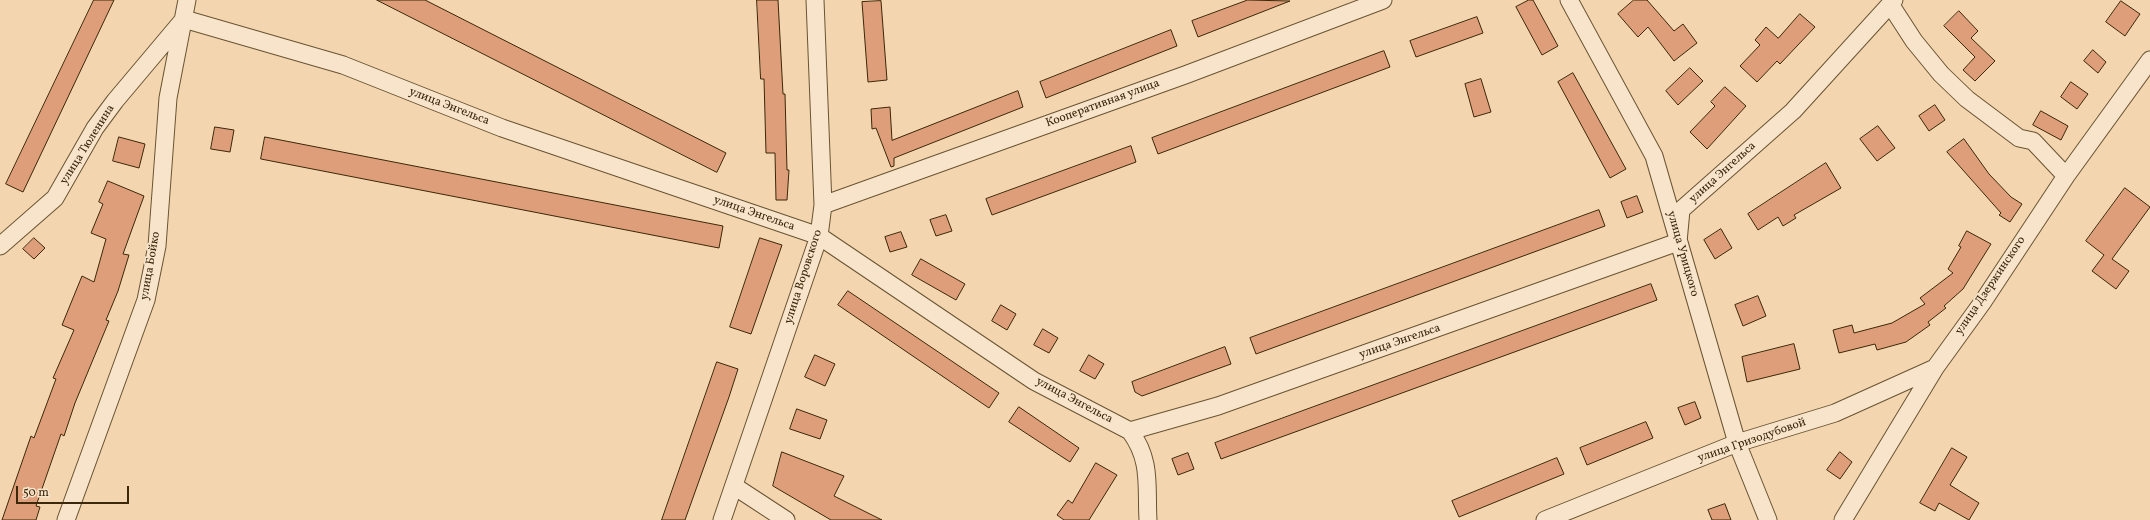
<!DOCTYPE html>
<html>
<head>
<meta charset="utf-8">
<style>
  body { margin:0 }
  #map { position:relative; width:2150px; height:520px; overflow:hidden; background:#f3d6af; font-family:Vollkorn,serif }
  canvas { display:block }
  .scale { position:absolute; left:16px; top:486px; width:113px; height:18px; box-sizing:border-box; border:2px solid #3b2709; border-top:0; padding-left:5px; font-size:12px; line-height:14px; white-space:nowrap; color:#3b2709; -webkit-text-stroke:3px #f7e4cb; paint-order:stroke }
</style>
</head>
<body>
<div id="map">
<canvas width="2150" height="520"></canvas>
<div class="scale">50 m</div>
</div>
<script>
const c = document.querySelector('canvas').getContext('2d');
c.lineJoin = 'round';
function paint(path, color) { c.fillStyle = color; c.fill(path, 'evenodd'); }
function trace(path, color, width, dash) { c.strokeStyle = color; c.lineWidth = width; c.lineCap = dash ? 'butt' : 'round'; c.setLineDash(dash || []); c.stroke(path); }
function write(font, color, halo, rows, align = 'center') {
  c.font = font + ' Vollkorn,serif'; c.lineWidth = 3.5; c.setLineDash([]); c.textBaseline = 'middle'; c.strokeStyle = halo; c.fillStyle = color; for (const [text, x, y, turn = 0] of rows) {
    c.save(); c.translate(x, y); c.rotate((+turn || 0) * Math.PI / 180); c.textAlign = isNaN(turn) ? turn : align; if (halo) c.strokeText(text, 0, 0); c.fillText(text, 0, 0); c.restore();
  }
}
const building = new Path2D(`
  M94,0H114L23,192L6,184Z
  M377,0H425L726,153L717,172Z
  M757,0H778L783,94H785L787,170H789L787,200H776L775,153H766L764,79H761Z
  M1248,0L1290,1L1198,37L1192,21Z
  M1529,0H1533L1558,46L1542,55L1516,7Z
  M1634,0H1647L1674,31L1683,24L1697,43L1674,61L1648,27L1638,37L1618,14Z
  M881,1L887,80L868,82L862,2Z
  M2121,1L2140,14L2125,36L2106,22Z
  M1959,11L1978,31L1971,38L1995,61L1975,81L1963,70L1975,57L1944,26Z
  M1800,14L1815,27L1780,64L1777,61L1757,82L1740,66L1760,45L1755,40L1766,27L1778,38Z
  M1477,17L1483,33L1416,57L1410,41Z
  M1171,30L1177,46L1046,98L1040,82Z
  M2093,50L2106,62L2098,73L2084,61Z
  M1384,51L1390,67L1158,154L1152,138Z
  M1690,68L1703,81L1678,105L1666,91Z
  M1573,73L1626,169L1610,178L1558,82Z
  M1481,79L1491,112L1474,117L1465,84Z
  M2071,82L2088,94L2077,109L2061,97Z
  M1725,87L1746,106L1707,149L1690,132L1715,106L1711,102Z
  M1018,91L1023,107L894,158V166L891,167L876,128L872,129L871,109L890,107L892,140Z
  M1935,105L1945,120L1929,131L1919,116Z
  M2041,111L2068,126L2061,140L2033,125Z
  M1878,126L1895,148L1877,161L1860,139Z
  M215,127L234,130L230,152L211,149Z
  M119,137L145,144L139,168L113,161Z
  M265,137L723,226L719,248L261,159Z
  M1964,139L1989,174L2011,197L2022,204L2010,222L1999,215L2001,213L1947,152Z
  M1131,146L1136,162L992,215L986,199Z
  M1826,163L1841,188L1794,215L1796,218L1783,226L1778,217L1758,230L1748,214Z
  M108,181L144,196L123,254L129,255L118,291L106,320L109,321L75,403L64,436L61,434L36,506L40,507L36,520H2L31,436L34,438L56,379L53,378L74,330L62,325L82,276L94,282L106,239L91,233L103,204L99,202Z
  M2125,188L2150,207L2112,259L2129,271L2116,289L2092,271L2104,255L2086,241Z
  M1637,196L1643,212L1627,218L1621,202Z
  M1599,210L1605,226L1256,354L1250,338Z
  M946,215L952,231L936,236L930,220Z
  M1721,229L1732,248L1715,259L1704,240Z
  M1967,231L1991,244L1963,289L1944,306L1946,308L1928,322L1930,325L1906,342L1877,350L1875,344L1839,353L1833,330L1852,325L1854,333L1892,323L1925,304L1920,298L1953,273L1948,269L1961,247L1959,246Z
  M901,232L907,247L890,252L885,237Z
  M34,238L45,248L34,259L23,249Z
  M760,238L782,245L751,334L730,327Z
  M921,259L965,284L956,300L912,275Z
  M1651,284L1657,300L1221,459L1215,443Z
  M848,291L999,393L989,408L838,305Z
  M1758,296L1766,316L1743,326L1735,305Z
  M1001,305L1016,314L1007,330L992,321Z
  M1043,329L1058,338L1049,353L1034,345Z
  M1794,344L1800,369L1747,382L1742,357Z
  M1225,347L1231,364L1142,396L1135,392L1132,382Z
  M815,355L835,364L825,386L805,377Z
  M1089,355L1104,364L1095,379L1080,371Z
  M717,362L738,369L729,397L685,520H662Z
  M1695,402L1701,418L1685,425L1678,408Z
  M1019,407L1079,448L1070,462L1009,422Z
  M797,409L827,420L820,439L790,429Z
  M1646,422L1653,438L1587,465L1580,448Z
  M1952,448L1967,457L1950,485L1979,503L1969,520L1939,503L1935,511L1920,503Z
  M782,452L844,476L834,496L882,520H831L773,486Z
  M1840,452L1852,462L1840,479L1827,470Z
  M1188,453L1194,469L1178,475L1172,459Z
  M1557,458L1564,474L1459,517L1452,501Z
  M1096,463L1117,475L1089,520H1064L1057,515L1068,500L1072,503Z
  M1725,504L1731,520H1712L1708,510Z`);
paint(building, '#de9e7a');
trace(building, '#3b2709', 1);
const minor = new Path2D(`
  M1569,0L1654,156L1737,443L1768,520
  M1890,4L1914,41L1941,74L1967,99L2019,138L2033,141L2066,176
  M823,205L1185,75L1383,0
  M0,246L55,198L95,128L115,101L184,19L343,65L502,128L819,236L1034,381L1130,431L1218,406L1678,242L1681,210L1793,111L1894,0
  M1130,431C1152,461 1146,486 1148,520
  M734,486L786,520
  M66,520L146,300L157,246L168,98L187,0
  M722,520L819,236L823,205L815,0
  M1545,520L1737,443L1835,413L1935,368
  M1843,520L1935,368L1982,303L2066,176L2150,60`);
trace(minor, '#695332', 19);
trace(minor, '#f7e4cb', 17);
write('12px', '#3b2709', '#f7e4cb', [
  ["Кооперативная улица",1103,104,-20],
  ["улица Энгельса",449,107,21],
  ["улица Тюленина",88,145,-58],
  ["улица Энгельса",1723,173,-42],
  ["улица Энгельса",754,214,19],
  ["улица Урицкого",1682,254,74],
  ["улица Бойко",151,266,-80],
  ["улица Воровского",804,277,-72],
  ["улица Дзержинского",1991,286,-56],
  ["улица Энгельса",1400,342,-19],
  ["улица Энгельса",1074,401,28],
  ["улица Гризодубовой",1752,441,-19]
]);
</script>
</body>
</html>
